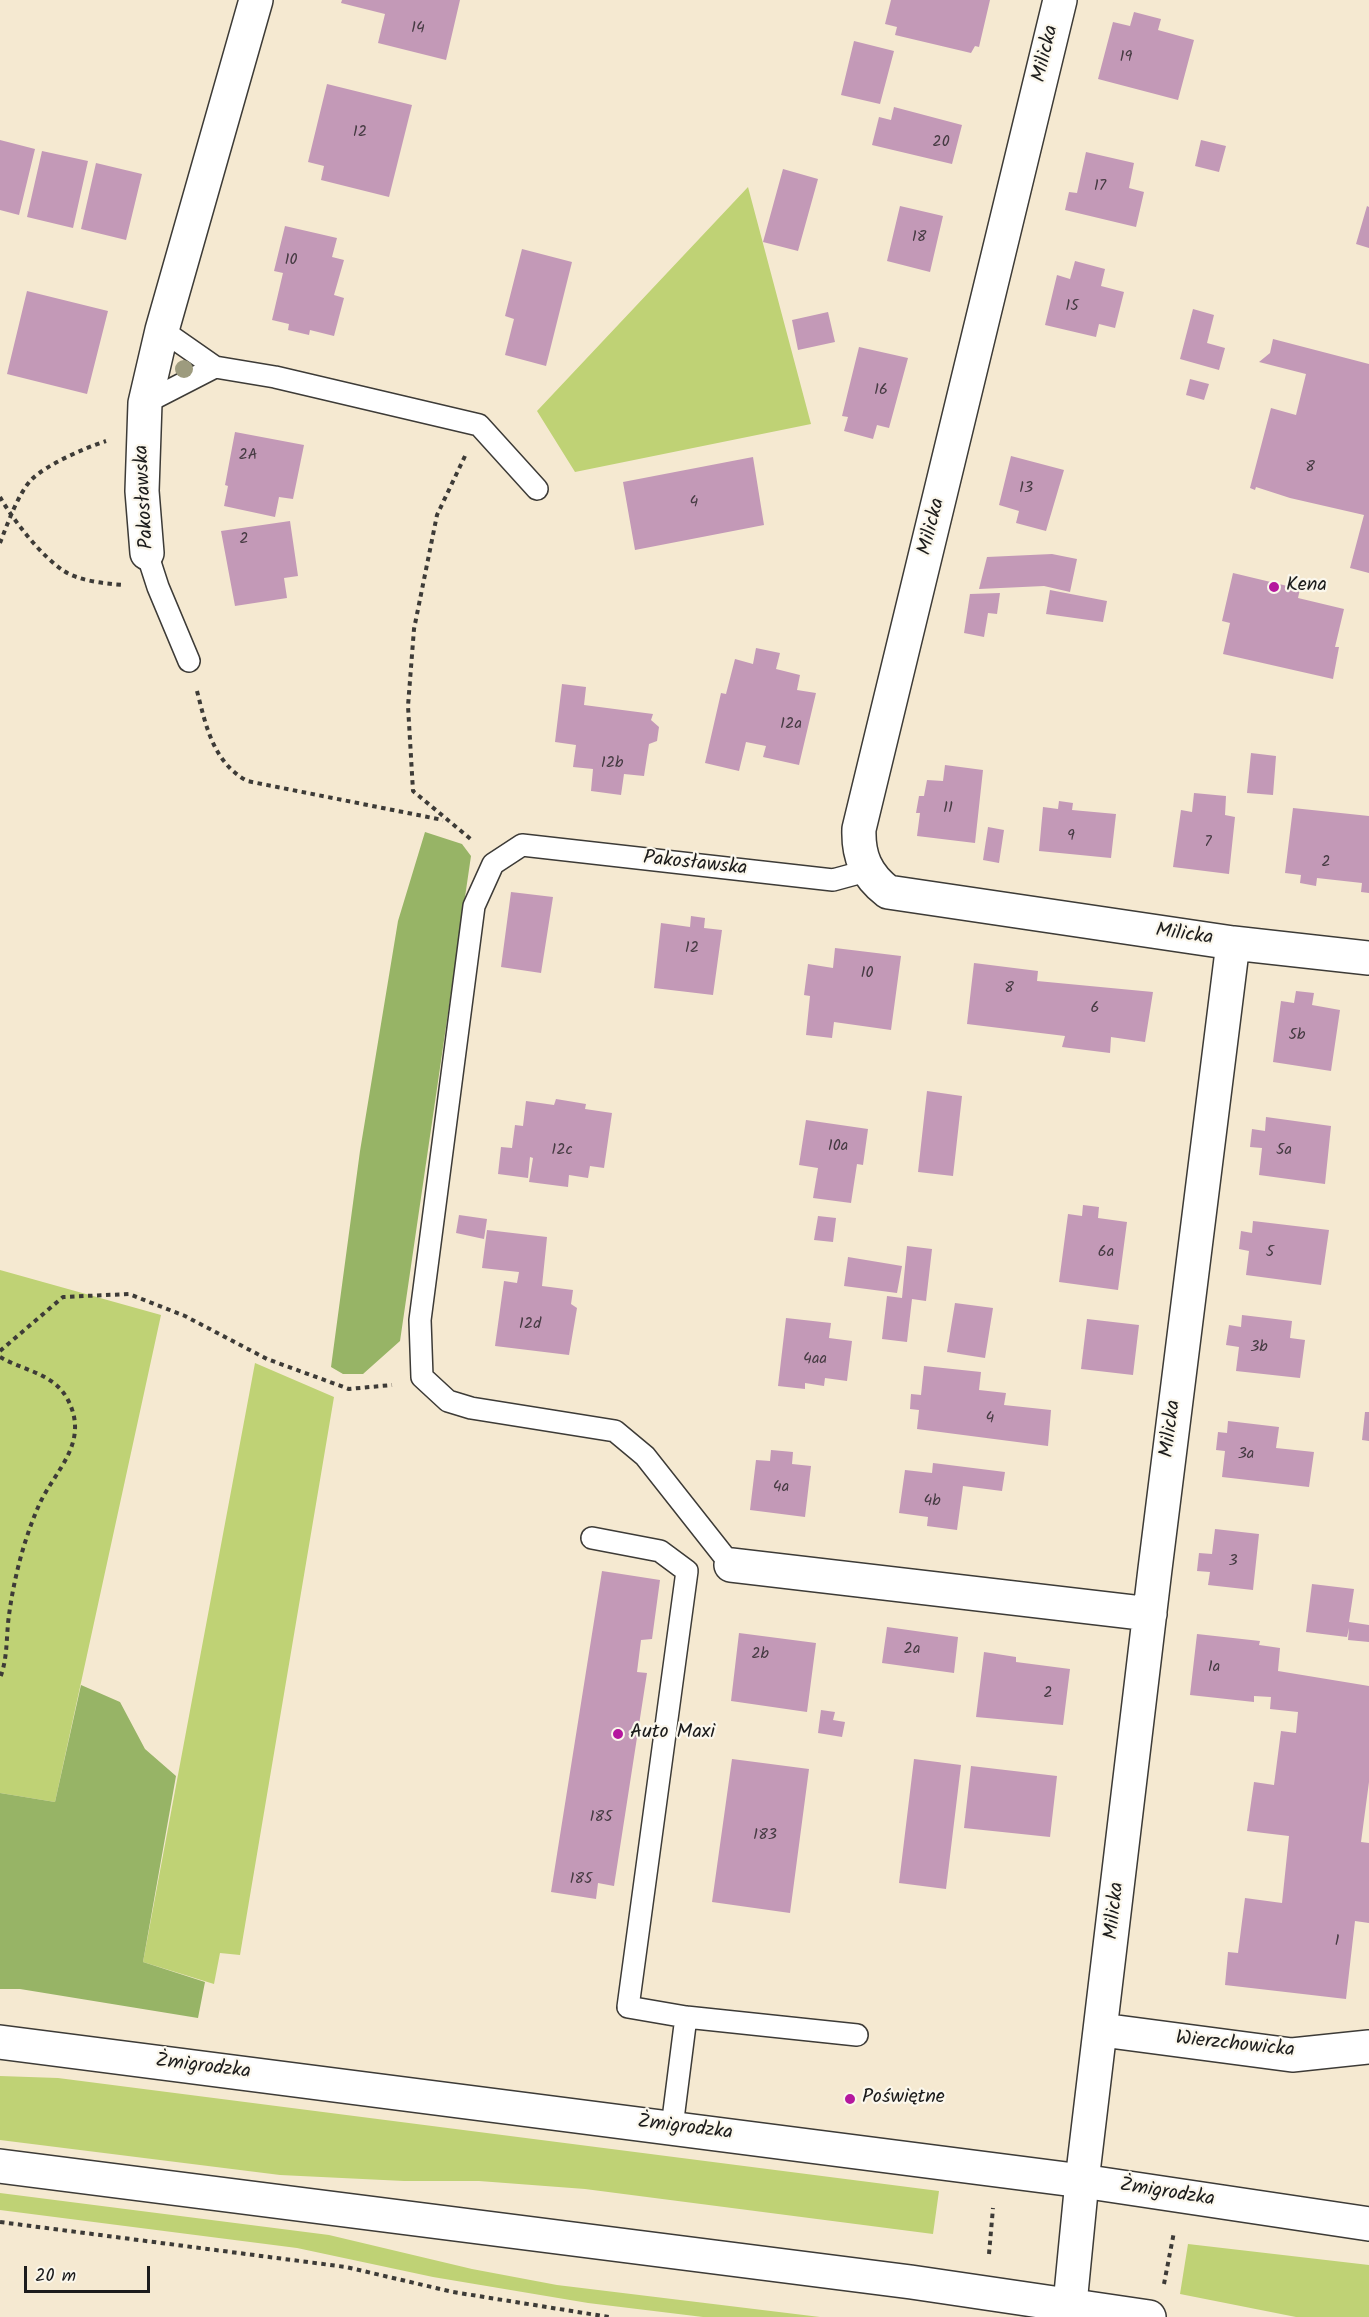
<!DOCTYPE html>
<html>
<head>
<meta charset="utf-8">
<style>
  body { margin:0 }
  #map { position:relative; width:1369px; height:2317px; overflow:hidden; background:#f5e9d1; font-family:Kalam,sans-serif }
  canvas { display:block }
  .scale { position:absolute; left:24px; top:2266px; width:126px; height:27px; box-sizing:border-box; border:3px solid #1c1c1c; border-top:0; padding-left:8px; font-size:18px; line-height:21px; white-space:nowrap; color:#1c1c1c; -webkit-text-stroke:4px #fbf7ec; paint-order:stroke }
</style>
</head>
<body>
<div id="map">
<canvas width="1369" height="2317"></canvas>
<div class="scale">20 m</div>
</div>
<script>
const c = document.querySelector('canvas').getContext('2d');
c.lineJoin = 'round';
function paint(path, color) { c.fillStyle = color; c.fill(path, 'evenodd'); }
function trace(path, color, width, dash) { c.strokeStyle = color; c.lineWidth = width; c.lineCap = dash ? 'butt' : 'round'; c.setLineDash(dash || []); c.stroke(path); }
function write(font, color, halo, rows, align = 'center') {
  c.font = font + ' Kalam,sans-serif'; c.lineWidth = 4.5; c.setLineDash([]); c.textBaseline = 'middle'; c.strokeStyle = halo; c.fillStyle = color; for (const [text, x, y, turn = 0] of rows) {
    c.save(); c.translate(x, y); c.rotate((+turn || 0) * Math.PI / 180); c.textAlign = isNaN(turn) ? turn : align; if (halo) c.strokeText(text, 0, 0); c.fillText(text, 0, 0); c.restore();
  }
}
paint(new Path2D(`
  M748,187L811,424L575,472L537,411Z
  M0,1270L161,1315L55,1802L0,1793Z
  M255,1363L334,1397L240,1955L220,1953L214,1984L143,1962Z
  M0,2076L58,2078L128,2087L939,2191L933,2234L585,2189L479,2181H404L280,2175L0,2140Z
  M0,2193L329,2235L472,2269L557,2285L820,2317H703L588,2303L433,2277L297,2248L0,2210Z
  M1188,2244L1369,2265V2317H1296L1180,2294Z`), '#bfd275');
paint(new Path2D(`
  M425,832L462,844L471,856L400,1341L363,1374H343L331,1367L360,1151L398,921Z
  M81,1685L120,1702L145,1749L176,1776L143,1962L205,1982L198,2018L20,1989H0V1793L55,1802Z`), '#97b466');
paint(new Path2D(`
  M342,0H460L446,60L378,43L385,14L341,3Z
  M891,0H990L979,47L975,46L971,53L895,35L897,27L885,24Z
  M1134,12L1161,19L1158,30L1194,40L1178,100L1098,79L1113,22L1130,26Z
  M854,41L894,51L880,104L841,95Z
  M327,84L412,105L389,197L321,180L324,166L308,162Z
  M894,107L962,125L952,164L872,145L879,117L891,120Z
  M0,140L35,149L19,215L0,210Z
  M1201,140L1226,146L1219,172L1195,166Z
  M42,151L88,161L73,228L27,217Z
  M1086,152L1134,163L1129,188L1144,192L1136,227L1065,210L1069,192L1077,193Z
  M96,163L142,174L126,240L81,229Z
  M783,169L818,179L798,251L763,242Z
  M900,206L943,216L930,272L887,261Z
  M1367,206L1369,207V248L1356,244Z
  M285,226L337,238L332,257L344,260L334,295L344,298L334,336L310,330L309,335L288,330L289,324L272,320L283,273L274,271Z
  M522,249L572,262L546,366L505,355L514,319L505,316Z
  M1075,261L1105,269L1101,286L1124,292L1115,328L1099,324L1096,337L1045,325L1057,275L1070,279Z
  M27,291L108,311L87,394L7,374Z
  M1193,309L1214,315L1207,343L1225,348L1219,370L1180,359Z
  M828,312L835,342L798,350L792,320Z
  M1273,339L1369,364V573L1350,568L1364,515L1290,498L1256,487L1255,490L1250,488L1271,408L1296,415L1306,374L1259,362L1270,353Z
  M859,347L908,358L889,428L877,425L873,439L844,431L848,417L842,416Z
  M1190,379L1209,384L1204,400L1186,395Z
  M235,432L304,445L293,499L279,497L275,517L224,506L228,486L225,485Z
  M1011,456L1064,470L1046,531L1016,523L1019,511L999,505Z
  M753,457L764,525L635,550L623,482Z
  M290,521L298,576L284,578L287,598L235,606L221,531Z
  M1052,554L1077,559L1070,592L1044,586L979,589L987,557Z
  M1233,573L1300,589L1298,598L1344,609L1335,647H1339L1333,679L1223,654L1230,623L1222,621Z
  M1050,590L1107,601L1103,622L1046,614Z
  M1000,593L997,614L988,613L984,637L964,633L970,594Z
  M756,648L780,653L776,669L800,675L797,690L816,693L799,765L763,757L766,746L746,742L739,771L705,763L721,693L726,694L735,659L753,664Z
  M562,684L586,687L584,705L653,714L651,720L659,727L657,741L649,744L644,776L624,774L621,795L591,791L593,769L573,767L576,745L555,742Z
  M1251,753L1276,756L1273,795L1247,793Z
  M945,765L983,770L975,843L917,836L920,813H916L919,796H924L927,780L943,781Z
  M1194,793L1226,796L1225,815L1235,817L1229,874L1173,867L1181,810L1192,812Z
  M1059,801L1073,803L1072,810L1116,814L1111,858L1039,851L1043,807L1058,809Z
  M1293,808L1369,816V893L1361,892L1362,883L1317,878L1316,886L1300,883L1301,875L1285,873Z
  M988,827L1004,830L999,863L983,860Z
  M511,892L553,897L541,973L501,967Z
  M691,916L705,918L704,928L722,930L713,995L654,988L661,923L690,927Z
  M835,948L901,956L891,1030L834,1022L832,1038L806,1035L810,996L804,995L808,964L833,968Z
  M974,963L1038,971L1037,981L1153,992L1145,1042L1111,1037L1110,1053L1062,1047L1065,1036L967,1024Z
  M1296,991L1314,993L1312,1005L1340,1010L1331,1071L1273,1062L1281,1001L1294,1003Z
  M927,1091L962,1096L953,1176L918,1172Z
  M556,1099L586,1104L585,1109L612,1113L604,1168L590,1166L588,1178L569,1175L568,1187L529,1182L533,1158L530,1157L528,1178L498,1174L501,1147L512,1148L515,1125L523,1126L526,1101L554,1105Z
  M1266,1117L1331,1126L1325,1184L1259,1175L1262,1148L1250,1147L1252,1129L1265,1131Z
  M806,1120L868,1129L863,1165L857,1164L851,1203L813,1198L818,1168L799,1165Z
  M1083,1205L1099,1207L1098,1218L1127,1222L1118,1290L1059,1282L1068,1214L1082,1216Z
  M459,1215L487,1219L484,1239L456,1233Z
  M818,1216L836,1218L833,1242L814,1240Z
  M1253,1221L1329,1230L1321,1285L1246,1275L1249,1251L1239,1249L1241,1231L1252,1233Z
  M487,1230L547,1237L542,1286L573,1290L571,1304L577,1308L569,1355L495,1346L504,1281L517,1283L519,1272L482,1268Z
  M907,1246L932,1249L926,1301L912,1299L907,1342L882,1339L887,1296L902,1298Z
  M848,1257L902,1266L897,1293L844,1286Z
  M955,1303L993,1308L985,1358L947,1352Z
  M1242,1315L1292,1321L1290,1338L1305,1340L1300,1378L1236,1371L1239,1347L1226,1345L1229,1325L1241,1327Z
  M786,1318L831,1323L829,1338L852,1341L847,1381L825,1378L824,1386L805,1383V1389L778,1386Z
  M1087,1319L1139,1325L1133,1375L1081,1369Z
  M924,1366L981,1372L979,1390L1006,1393L1004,1405L1051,1410L1048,1446L917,1429L919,1410L910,1409L911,1394L921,1395Z
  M1365,1412H1369V1441L1362,1440Z
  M1228,1421L1279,1427L1276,1448L1314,1452L1309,1487L1222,1477L1225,1451L1216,1450L1218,1432L1227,1433Z
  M771,1450L793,1452L792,1464L811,1466L805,1517L750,1510L756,1460L770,1461Z
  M933,1463L1005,1472L1002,1491L963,1486L957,1530L927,1526L928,1517L899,1513L905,1470L932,1473Z
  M1215,1529L1259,1534L1253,1590L1208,1585L1210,1572L1197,1571L1199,1553L1212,1554Z
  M602,1571L660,1580L652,1639L641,1640L637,1672L647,1673L614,1886L598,1883L596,1899L551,1892Z
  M1312,1584L1354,1589L1349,1622L1369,1625V1642L1348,1640L1349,1628L1347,1637L1306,1632Z
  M887,1627L958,1637L954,1673L882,1663Z
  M739,1633L816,1643L807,1712L731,1701Z
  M1197,1634L1260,1641L1259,1645L1280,1648L1278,1671L1369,1686V1782L1361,1842L1369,1843V1923L1355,1921L1346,1999L1225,1985L1228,1952L1238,1953L1245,1898L1282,1903L1289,1836L1247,1831L1254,1782L1274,1785L1281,1731L1296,1733L1298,1712L1270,1709L1271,1697L1254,1696V1702L1190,1695Z
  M984,1652L1016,1657V1662L1070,1669L1063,1725L976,1717Z
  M821,1710L835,1712L833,1720L845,1722L842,1737L818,1733Z
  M732,1759L809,1769L790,1913L712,1902Z
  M914,1759L961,1765L946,1889L899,1883Z
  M971,1766L1057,1776L1050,1837L964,1828Z`), '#c399b7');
const lane = new Path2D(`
  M162,330L215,367L275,377L479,425L537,489
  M145,403L215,367
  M147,553L158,587L189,661
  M592,1538L660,1551L687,1571L628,2007L686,2017L857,2035
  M731,1565L645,1456L615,1431L471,1408L448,1401L422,1377L420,1320L474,906L493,864L522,845L833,880L866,871
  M672,2127L686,2017`);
const street = new Path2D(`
  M1060,0L859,829C858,856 866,875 888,892L1233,943L1155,1569L1082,2181L1070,2304
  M147,553L142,491L145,403L162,330L256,0
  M1233,943L1369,958
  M731,1565L1150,1614
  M1102,2030L1292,2055L1369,2047`);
const secondary = new Path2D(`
  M0,2042L1082,2181L1369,2224
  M0,2166L911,2282L1149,2317`);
trace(lane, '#3d3b37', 24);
trace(street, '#3d3b37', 36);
trace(secondary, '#3d3b37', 36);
trace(new Path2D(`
  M465,456L437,515L414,629L408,706L413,791L473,841
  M0,497C13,520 42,557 64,571C79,581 107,584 124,585
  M0,543C7,525 18,494 31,480C47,464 85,448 106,441
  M197,691C206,726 213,762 247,781L443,820
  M0,1351L63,1297L129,1294L185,1316L267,1359L349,1389L392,1385
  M0,1357C24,1371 54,1373 68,1400C90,1443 55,1470 39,1505C24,1539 14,1578 9,1615C6,1636 8,1658 0,1678
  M0,2222L346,2267L453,2292L609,2317
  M989,2254L993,2208
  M1164,2284L1174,2232`), '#3d3b37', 4, [4.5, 4.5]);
trace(lane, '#fff', 21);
trace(street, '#fff', 33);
trace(secondary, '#fff', 33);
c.fillStyle = '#9d9b7e';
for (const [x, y] of [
  [184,369]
]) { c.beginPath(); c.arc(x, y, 9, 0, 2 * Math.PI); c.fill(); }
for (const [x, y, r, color] of [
  [1274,587,6,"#b5179e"],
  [618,1734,6,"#b5179e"],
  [850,2099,6,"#b5179e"]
]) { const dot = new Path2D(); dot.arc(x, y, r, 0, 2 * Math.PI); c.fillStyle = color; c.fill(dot); trace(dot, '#fbf7ec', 2); }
write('16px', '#463b43', null, [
  ["14",418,29],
  ["19",1126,58],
  ["12",360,133],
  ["20",941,143],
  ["17",1100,187],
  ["18",919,238],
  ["10",291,261],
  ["15",1072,307],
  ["16",881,391],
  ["2A",248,456],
  ["8",1310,468],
  ["13",1026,489],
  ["4",694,503],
  ["2",244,540],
  ["12a",791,725],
  ["12b",612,764],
  ["11",948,809],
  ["9",1071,837],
  ["7",1208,843],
  ["2",1326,863],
  ["12",692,949],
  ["10",867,974],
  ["8",1009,989],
  ["6",1095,1009],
  ["5b",1297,1036],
  ["10a",838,1147],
  ["12c",562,1151],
  ["5a",1284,1151],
  ["6a",1106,1253],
  ["5",1270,1253],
  ["12d",530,1325],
  ["3b",1259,1348],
  ["4aa",815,1360],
  ["4",990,1419],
  ["3a",1246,1455],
  ["4a",781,1488],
  ["4b",932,1502],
  ["3",1233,1562],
  ["2a",912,1650],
  ["2b",760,1655],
  ["1a",1214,1668],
  ["2",1048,1694],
  ["185",601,1818],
  ["183",765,1836],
  ["185",581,1880],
  ["1",1337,1942]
]);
write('20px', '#1c1c1c', '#fbf7ec', [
  ["Milicka",1047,54,-77],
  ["Pakosławska",146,497,-93],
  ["Milicka",933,527,-76],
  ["Pakosławska",695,865,6],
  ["Milicka",1184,936,8],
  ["Milicka",1172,1429,-83],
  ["Milicka",1116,1911,-84],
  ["Wierzchowicka",1235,2046,6],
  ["Żmigrodzka",203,2068,7],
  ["Żmigrodzka",685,2129,7],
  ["Żmigrodzka",1167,2194,9]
]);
write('20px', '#1c1c1c', '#fbf7ec', [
  ["Kena",1286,587],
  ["Auto Maxi",630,1734],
  ["Poświętne",862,2099]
], 'left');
</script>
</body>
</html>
